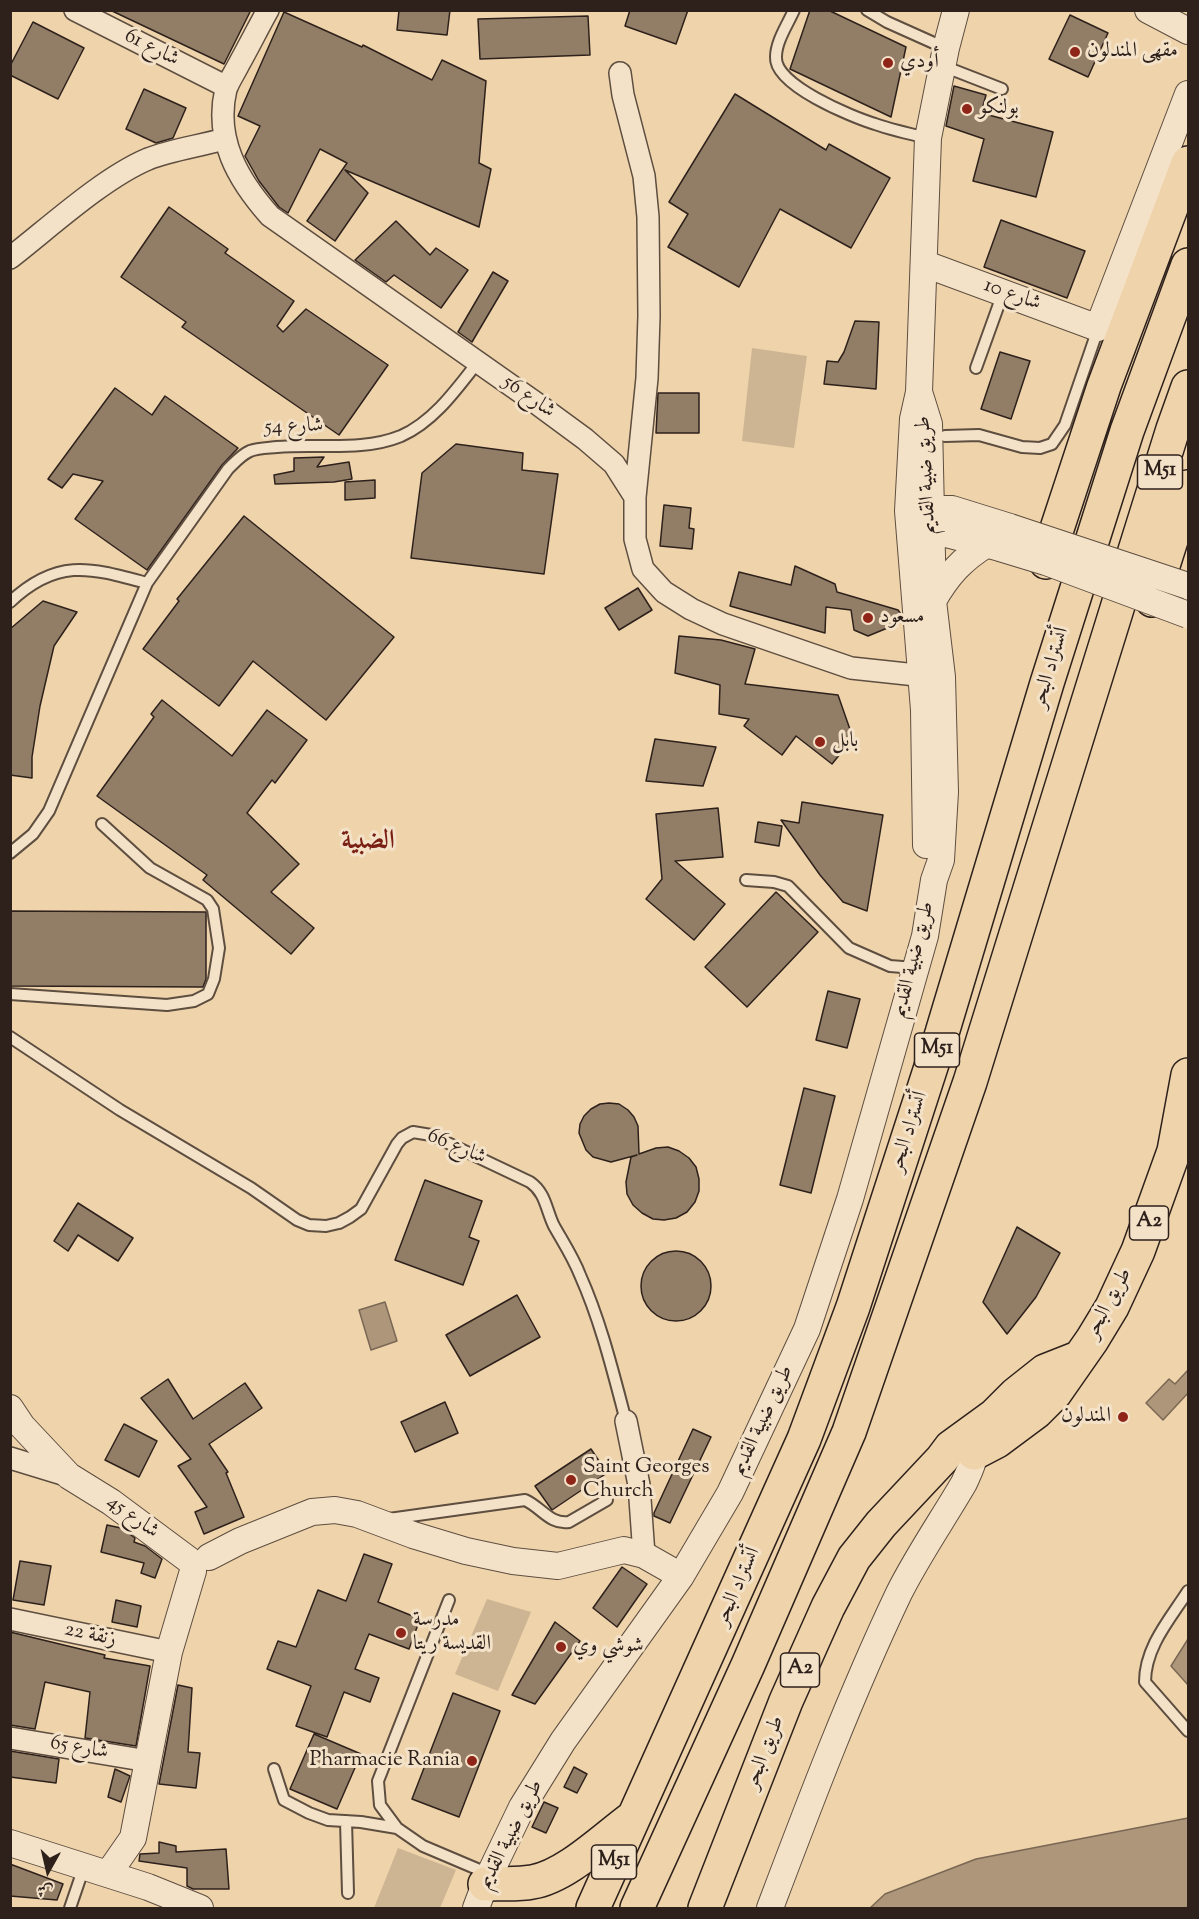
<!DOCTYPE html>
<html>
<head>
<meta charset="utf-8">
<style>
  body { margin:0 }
  #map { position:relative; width:1199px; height:1919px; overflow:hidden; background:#eed3ab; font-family:"Sorts Mill Goudy",Amiri,serif }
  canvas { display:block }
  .frame { position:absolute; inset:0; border:12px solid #2e211c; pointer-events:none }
  .north { position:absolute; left:18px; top:1841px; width:60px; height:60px; -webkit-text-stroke:4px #f4e2c8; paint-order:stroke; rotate:188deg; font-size:16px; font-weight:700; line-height:24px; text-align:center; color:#2e211c }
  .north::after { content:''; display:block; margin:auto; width:21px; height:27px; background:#2e211c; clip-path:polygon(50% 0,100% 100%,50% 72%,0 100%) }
</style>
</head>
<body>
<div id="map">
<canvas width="1199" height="1919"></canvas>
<div class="frame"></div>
<div class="north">ش</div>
</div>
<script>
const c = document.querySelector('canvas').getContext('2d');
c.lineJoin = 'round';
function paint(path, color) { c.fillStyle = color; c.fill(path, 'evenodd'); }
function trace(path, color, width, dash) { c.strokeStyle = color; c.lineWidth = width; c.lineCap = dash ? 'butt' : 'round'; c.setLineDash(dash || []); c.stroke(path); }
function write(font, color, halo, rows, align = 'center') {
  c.font = font + ' "Sorts Mill Goudy",Amiri,serif'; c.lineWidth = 6; c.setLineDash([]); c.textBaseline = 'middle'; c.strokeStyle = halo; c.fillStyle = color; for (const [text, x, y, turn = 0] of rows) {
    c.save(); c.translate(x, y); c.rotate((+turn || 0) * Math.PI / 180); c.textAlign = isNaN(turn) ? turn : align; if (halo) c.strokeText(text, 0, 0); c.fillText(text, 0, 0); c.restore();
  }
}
paint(new Path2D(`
  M752,348L807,356L794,448L742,441Z
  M487,1599L531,1612L498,1691L455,1674Z
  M398,1848L456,1870L440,1908H374Z`), '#cdb593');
const water = new Path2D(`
  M385,1302L397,1341L371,1350L359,1310Z
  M1188,1370V1393L1163,1420L1146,1403L1169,1379L1175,1384Z
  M1188,1639V1685L1171,1666Z
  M1188,1818V1908H870L885,1894L976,1859Z`);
paint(water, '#ad967a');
trace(water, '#7a6754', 1.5);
const building = new Path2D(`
  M110,10H251L224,64Z
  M399,10H450L447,35L397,30Z
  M630,10H688L676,44L625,26Z
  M810,10H828L906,47L891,117L790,69Z
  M284,12L362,47L363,45L432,80L442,60L486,81L479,163L491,169L479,227L345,170L368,193L335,241L307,221L347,163L320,149L288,213L279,207L259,181L245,156L260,126L238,116Z
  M1070,15L1108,33L1088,77L1049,59Z
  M588,16L590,55L480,59L478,19Z
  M33,22L84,48L58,99L10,75V66Z
  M954,86L986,95L981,113L1053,132L1036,197L973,181L984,139L946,126Z
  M144,89L186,108L173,138L156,143L126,129Z
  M735,94L826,150L829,144L890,178L851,248L780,209L739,287L668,247L688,214L669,202Z
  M169,207L228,249L225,253L294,301L277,326L283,332L306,309L388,365L339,435L182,327L186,322L121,277Z
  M1001,220L1085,251L1067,298L984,267Z
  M396,221L430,255L436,248L468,270L441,308L394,275L386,282L355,260Z
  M493,272L508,281L472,342L458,332Z
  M855,321L879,322L876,389L824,384L827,361L838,362L844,352Z
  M1000,352L1030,361L1011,419L981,409Z
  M115,388L152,415L165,396L238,448L222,465L147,570L75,519L103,481L73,474L62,488L48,479Z
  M658,393H699V433H656Z
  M456,444L523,453L522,470L558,474L544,574L411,558L422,473Z
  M324,457L317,467L349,462L352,479L334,482L275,484L274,475L294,471V458Z
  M375,480V498L345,500V482Z
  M664,505L691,508L689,528L694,529L692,549L660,546Z
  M244,516L394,637L326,720L253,661L219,706L143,649L179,601L177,599Z
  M795,566L835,584L837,592L898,610L901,614L902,622L868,636L854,630L851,610L826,607L825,633L730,606L739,572L791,585Z
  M638,588L652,610L619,630L605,608Z
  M43,601L77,612L54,646L40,706L32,757V778L10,775V629Z
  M679,636L721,640L755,649L745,684L838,695L853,738L832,764L796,736L782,755L744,726L749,719L719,714L720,685L675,673Z
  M162,700L232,756L267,710L307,740L275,783L272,780L247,813L299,864L271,892L314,928L291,954L203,880L207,875L97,796L154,717L151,714Z
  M655,739L716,747L703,786L646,781Z
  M802,802L883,815L867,911L843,902L820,875L781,820L799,823Z
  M718,808L723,857L675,861L725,904L694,940L646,899L662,879L656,814Z
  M758,822L782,826L779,846L755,842Z
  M776,892L818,932L747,1007L705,967Z
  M10,911L206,912V979L203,987L10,986Z
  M828,991L860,999L847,1048L816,1040Z
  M804,1088L835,1096L811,1193L780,1185Z
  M609,1103L619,1104L628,1110L634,1117L638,1126L639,1154L656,1148L668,1147L679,1151L689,1158L696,1167L699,1179V1191L695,1202L687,1212L676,1218L664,1220L653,1219L642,1213L633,1205L627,1194L626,1182L631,1157L637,1155L611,1162L593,1157L586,1150L579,1133L580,1124L584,1116L591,1109L600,1104Z
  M425,1180L482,1201L469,1237L479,1241L463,1285L395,1260Z
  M78,1203L133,1238L118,1261L78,1235L68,1251L54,1241Z
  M1017,1227L1060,1253L1036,1297L1007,1334L983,1302Z
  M641 1286a35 35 0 1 1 70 0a35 35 0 1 1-70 0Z
  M517,1295L540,1337L470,1376L446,1335Z
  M168,1379L193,1419L245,1383L262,1408L209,1444L228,1472L226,1473L244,1517L204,1534L195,1512L207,1507L178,1466L191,1459L141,1398Z
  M445,1402L458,1433L415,1452L401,1422Z
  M124,1424L157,1441L139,1477L105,1460Z
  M693,1429L711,1437L670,1523L654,1516V1513Z
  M591,1449L607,1473L552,1510L535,1486Z
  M107,1525L121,1528L135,1538L134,1542L145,1546L162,1559L155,1578L141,1573L144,1563L101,1552Z
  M364,1554L392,1564L378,1602L420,1619L409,1649L369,1634L355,1669L379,1678L370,1702L344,1692L327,1737L296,1726L311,1686L267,1669L278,1641L296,1647L318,1590L346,1601Z
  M20,1561L51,1566L44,1605L13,1600Z
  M622,1567L647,1584L617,1627L593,1608Z
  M116,1600L141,1606L137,1627L112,1622Z
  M555,1622L580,1641L535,1704L512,1695Z
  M10,1632L105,1655L104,1658L150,1666L136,1746L85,1738L90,1692L45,1682L35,1729L10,1725Z
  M178,1685L192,1688L188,1752L200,1753L196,1788L159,1784Z
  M453,1693L500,1711L459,1817L412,1799Z
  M314,1734L361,1754L337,1809L290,1789Z
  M10,1751L59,1759L56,1783L10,1777Z
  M574,1767L587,1774L577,1793L564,1787Z
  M115,1769L130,1776L121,1802L108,1797Z
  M544,1802L558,1808L546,1833L532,1827Z
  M159,1842L176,1846V1852L226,1849L229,1889H193L187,1886V1868L139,1861L140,1854L159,1853Z
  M10,1864L63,1884L57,1900L10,1896Z`);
paint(building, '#927e66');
trace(building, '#2e211c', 1.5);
const service = new Path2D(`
  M794,10C788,24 776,41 776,57C774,85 852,117 875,124C892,130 910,134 928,138
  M867,10L887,22L945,48
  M943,66L1002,89
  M976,368L1003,293
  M945,436L979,435L1022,447L1040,448L1052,444L1065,425L1098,329
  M10,602C58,557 91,568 147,583
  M10,853L33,834L49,811L147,583L228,469C235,462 241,455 250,451C258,448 268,448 277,447C317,443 362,452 401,436C433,422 456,390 477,363
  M746,880L774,882L788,886L849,948L890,966L915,968
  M10,994L167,1005L194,1001L208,994L214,979L219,948L213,909L207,900L150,868L102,824
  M10,1037L120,1110L251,1188L297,1220L309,1225L326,1226L339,1223L350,1217L361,1209L397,1144L402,1138L413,1132L431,1135L530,1182C546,1193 546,1210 554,1226C563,1242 573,1257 580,1275C601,1322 613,1372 626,1421
  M389,1519L525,1500C541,1507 550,1525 569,1522L607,1500
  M1188,1591C1170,1619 1145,1647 1145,1682L1188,1731
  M449,1600L378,1781L380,1805L397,1828L423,1846L489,1874
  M274,1769L284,1800L309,1813L328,1820L361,1822L397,1828
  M346,1821L348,1893
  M70,1908L84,1867`);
const minor = new Path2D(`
  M75,10L227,87
  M268,10C258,28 249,46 239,64C235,72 229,81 226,89C214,139 238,180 270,216L536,403L585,439L614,464L635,497
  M620,73L623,95L644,176L648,217L649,316L647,378L635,497V539L643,569L664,592L691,609L723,624L851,668L935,677
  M10,258C50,227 103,178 148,159C171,150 200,146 224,139
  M626,1421L639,1485L644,1555
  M10,1458L69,1476
  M10,1619L169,1652
  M10,1738L148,1761`);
const tertiary = new Path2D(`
  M1148,10L1188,31
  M925,264L1098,328L1188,94
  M914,508L952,509L1010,527
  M915,532L946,534L1000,548
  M933,601C947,576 962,559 987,544
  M926,845L924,710L908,511L913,419L919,392L928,138L946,48L956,10
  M10,1408L22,1426L69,1476L111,1502L193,1563
  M209,1557L240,1541L312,1512L335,1510L357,1514L413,1535L466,1551L513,1561L558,1566L624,1550L644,1555L681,1576
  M10,1843L148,1887L200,1908
  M108,1874L133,1838L169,1652L193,1571
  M476,1908L485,1884L522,1807L563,1741L681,1576L730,1493L807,1329L850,1199L925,936L934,880L941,860L945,792L942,677L933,601L929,424L919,392
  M770,1908C810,1802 850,1696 899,1593C918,1555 943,1519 964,1483C973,1463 977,1458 971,1436`);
const trunk = new Path2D(`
  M974,1453L997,1441L1036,1412L1055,1393L1092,1340L1112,1307L1138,1251L1174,1151L1188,1075
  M705,1908L786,1701L828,1607L854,1558L881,1524L942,1459L951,1447L995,1415L1016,1394L1045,1371L1078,1358`);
const motorway = new Path2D(`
  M1046,562L1104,386L1188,163
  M1152,600L1188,487
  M485,1884C500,1883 517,1885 532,1882C565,1877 604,1839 631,1819
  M593,1908L804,1439L853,1307L942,1033L1047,683L1127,431L1188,265
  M637,1908L748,1665L849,1432L970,1082L1133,557L1173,429L1188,387`);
trace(service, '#5e4e40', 14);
trace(minor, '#5e4e40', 24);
trace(tertiary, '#5e4e40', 28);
trace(trunk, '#2e211c', 36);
trace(motorway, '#2e211c', 36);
trace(service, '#f4e2c8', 10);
trace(minor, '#f4e2c8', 21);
trace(tertiary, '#f4e2c8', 26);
trace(trunk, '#eed3ab', 33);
trace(motorway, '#eed3ab', 33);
const tertiaryBridge = new Path2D(`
  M1010,527L1188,586
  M1000,548L1046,562L1188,615`);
trace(tertiaryBridge, '#5e4e40', 28, []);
trace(tertiaryBridge, '#f4e2c8', 26);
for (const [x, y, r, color] of [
  [1075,52,6,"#8f2418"],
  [888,63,6,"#8f2418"],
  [967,109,6,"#8f2418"],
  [868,618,6,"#8f2418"],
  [820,742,6,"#8f2418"],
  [1123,1417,6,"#8f2418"],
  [571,1480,6,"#8f2418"],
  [401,1633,6,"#8f2418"],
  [561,1647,6,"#8f2418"],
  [472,1761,6,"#8f2418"]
]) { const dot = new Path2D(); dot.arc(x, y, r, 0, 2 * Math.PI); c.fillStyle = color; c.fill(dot); trace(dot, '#f4e2c8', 2); }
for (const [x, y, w] of [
  [1160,472,45],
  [937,1050,45],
  [1149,1223,39],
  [800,1670,39],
  [614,1862,45]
]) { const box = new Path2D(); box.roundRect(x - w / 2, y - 17, w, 34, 4.5); c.fillStyle = '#f4e2c8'; c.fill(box); trace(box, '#2e211c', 1.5); }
write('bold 20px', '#2e211c', null, [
  ["M51",1160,472],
  ["M51",937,1050],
  ["A2",1149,1223],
  ["A2",800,1670],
  ["M51",614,1862]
]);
write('21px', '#2e211c', '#f4e2c8', [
  ["شارع 61",151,49,27],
  ["شارع 10",1012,296,20],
  ["شارع 56",528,398,35],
  ["شارع 54",294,428,-2],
  ["طريق ضبية القديم",928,475,-93],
  ["أتستراد البحر",1052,668,-73],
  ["طريق ضبية القديم",915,960,-76],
  ["أتستراد البحر",910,1132,-72],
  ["شارع 66",456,1148,23],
  ["طريق البحر",1110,1304,-62],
  ["طريق ضبية القديم",764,1421,-65],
  ["شارع 45",132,1518,36],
  ["أتستراد البحر",739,1587,-66],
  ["زنقة 22",90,1636,12],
  ["شارع 65",79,1749,10],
  ["طريق البحر",766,1753,-69],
  ["طريق ضبية القديم",512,1835,-63]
]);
write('21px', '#2e211c', '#f4e2c8', [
  ["مقهى المندلون",1087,52],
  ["أودي",900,63],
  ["بولنكو",979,109],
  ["مسعود",880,618],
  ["بابل",832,742],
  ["المندلون",1111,1417,"right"],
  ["Saint Georges",583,1468],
  ["Church",583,1492],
  ["مدرسة",413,1621],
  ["القديسة ريتا",413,1645],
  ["شوشي وي",573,1647],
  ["Pharmacie Rania",460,1761,"right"]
], 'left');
write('bold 27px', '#7a1f14', '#f4e2c8', [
  ["الضبية",368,843]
]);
</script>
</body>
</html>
